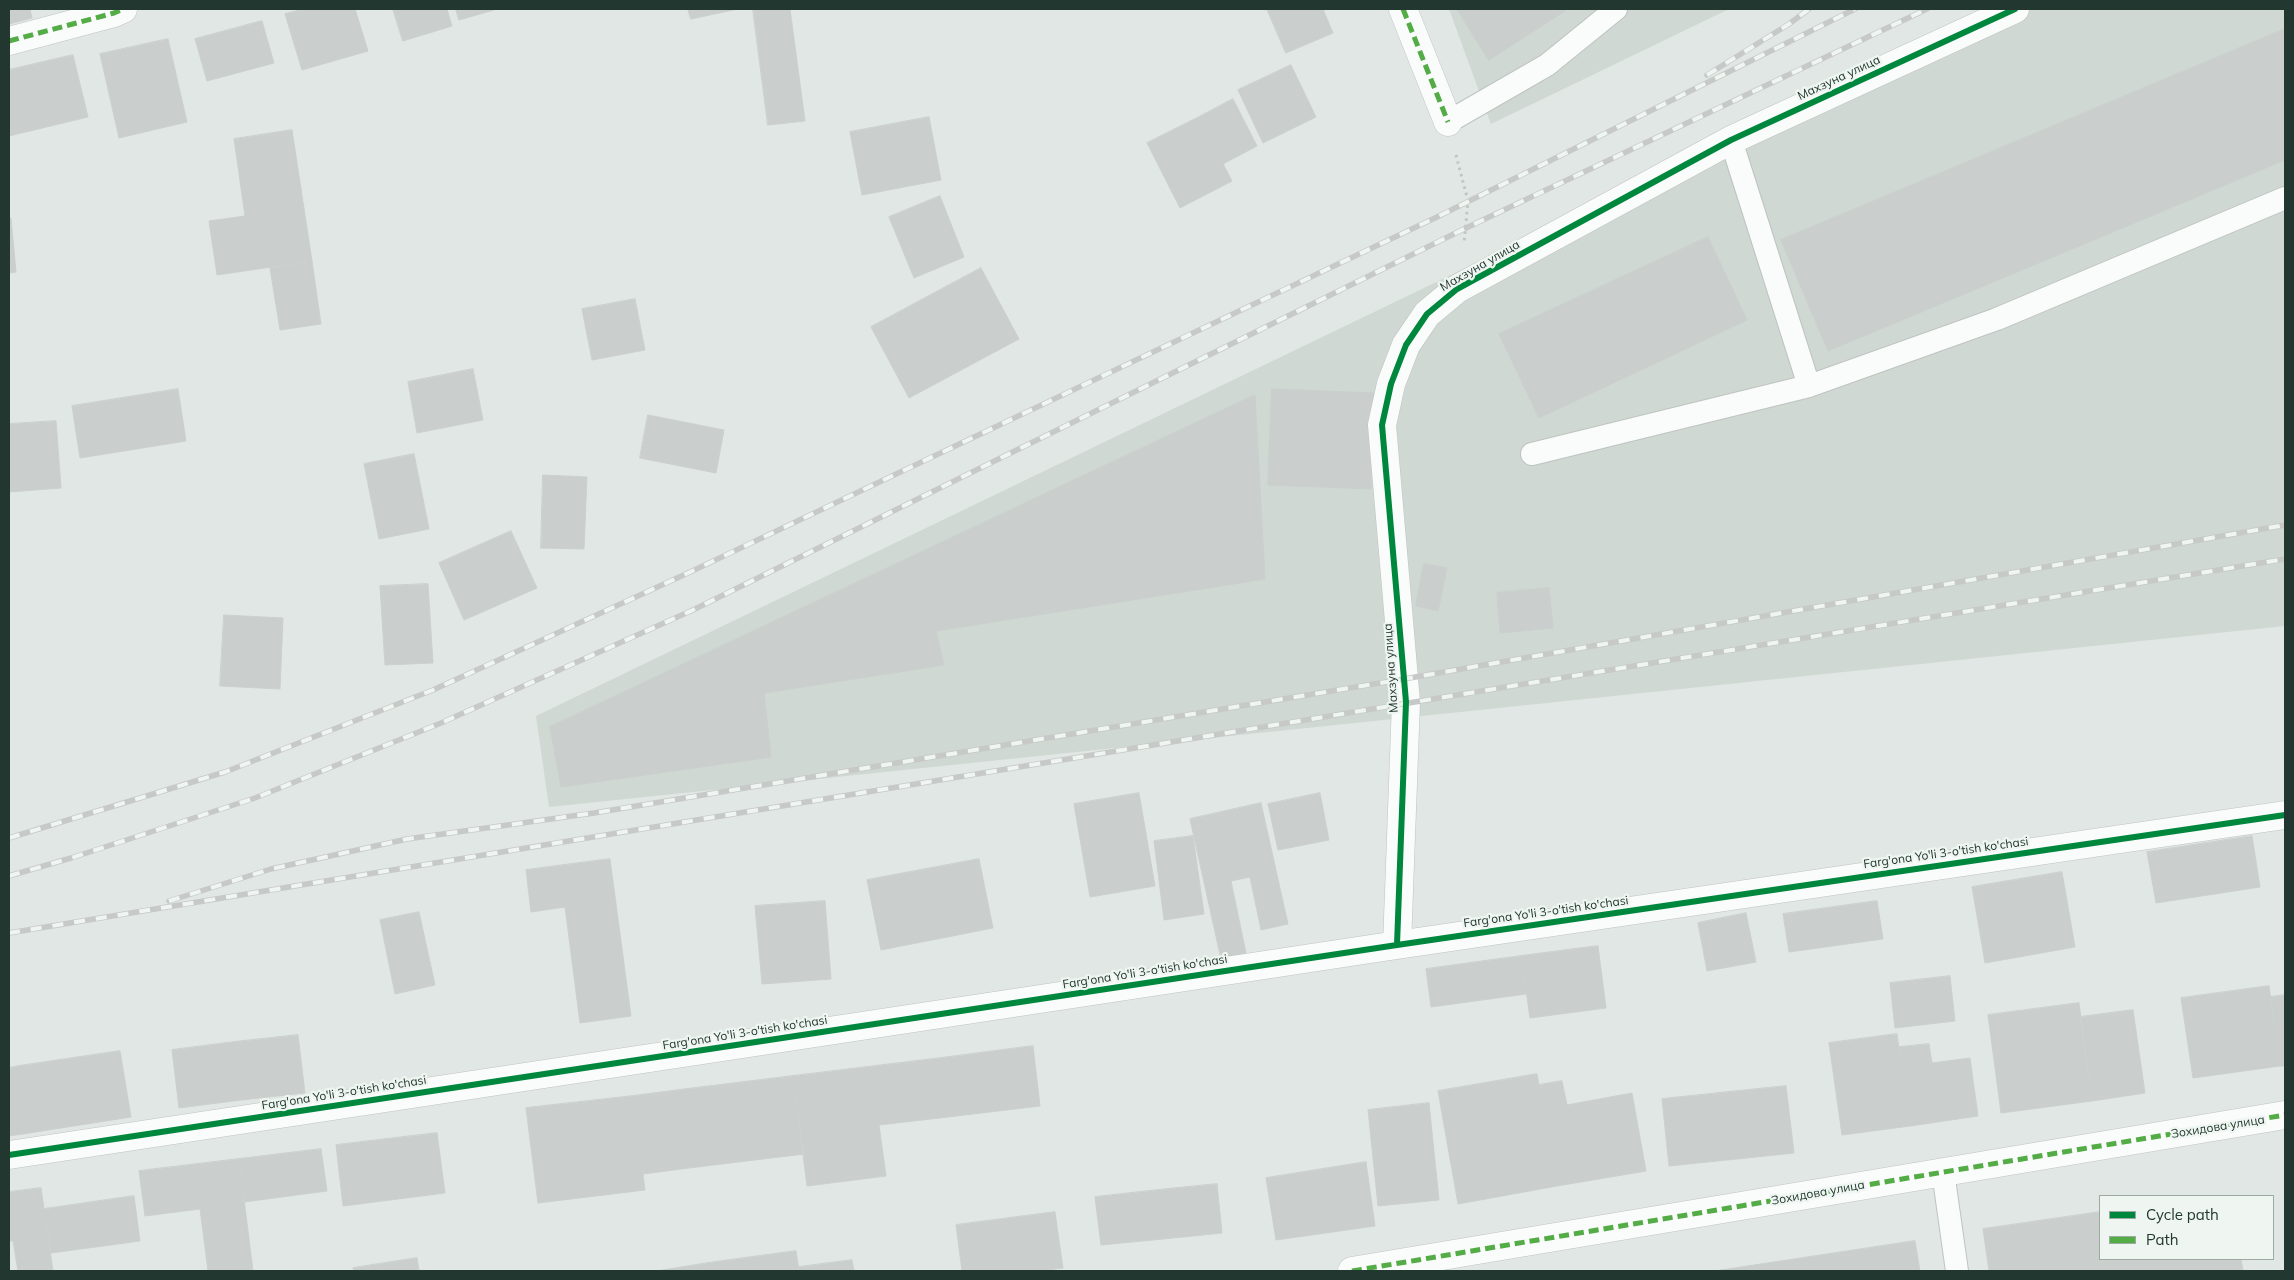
<!DOCTYPE html>
<html>
<head>
<meta charset="utf-8">
<style>
  body { margin:0 }
  #map { position:relative; width:2294px; height:1280px; overflow:hidden; background:#e1e7e4; font-family:Mulish,sans-serif }
  canvas { display:block }
  .frame { position:absolute; inset:0; border:10px solid #22372f; pointer-events:none }
  .legend { position:absolute; left:2099px; top:1195px; width:175px; height:65px; box-sizing:border-box; background:#eff6f2; border:1px solid #9daaa4; margin:0; padding:6px 9px; list-style:none; font-size:15px; color:#22372f }
  .legend li { display:flex; align-items:center; gap:10px; height:25px }
  .legend b { width:25px; border:1px solid #9daaa4 }
</style>
</head>
<body>
<div id="map">
<canvas width="2294" height="1280"></canvas>
<div class="frame"></div>
<ul class="legend">
<li><b style="height:6px;background:#00873e"></b>Cycle path</li>
<li><b style="height:6px;background:#53ac45"></b>Path</li>
</ul>
</div>
<script>
const c = document.querySelector('canvas').getContext('2d');
c.lineJoin = 'round';
function paint(path, color) { c.fillStyle = color; c.fill(path, 'evenodd'); }
function trace(path, color, width, dash) { c.strokeStyle = color; c.lineWidth = width; c.lineCap = dash ? 'butt' : 'round'; c.setLineDash(dash || []); c.stroke(path); }
function write(font, color, halo, rows, align = 'center') {
  c.font = font + ' Mulish,sans-serif'; c.lineWidth = 4.5; c.setLineDash([]); c.textBaseline = 'middle'; c.strokeStyle = halo; c.fillStyle = color; for (const [text, x, y, turn = 0] of rows) {
    c.save(); c.translate(x, y); c.rotate((+turn || 0) * Math.PI / 180); c.textAlign = isNaN(turn) ? turn : align; if (halo) c.strokeText(text, 0, 0); c.fillText(text, 0, 0); c.restore();
  }
}
paint(new Path2D(`
  M1449,9H1729L1491,124Z
  M1995,9H2285V626L549,807L536,716L1731,140Z`), '#d0d8d3');
const building = new Path2D(`
  M9,9H30L32,18L9,24Z
  M304,9H355L368,51L302,70L285,14Z
  M393,9H447L452,26L403,41Z
  M456,9H493L494,10L459,20Z
  M688,9H738L691,19Z
  M753,9H790L805,121L768,125Z
  M1267,9H1323L1333,33L1286,53Z
  M1457,9H1563L1565,11L1489,60Z
  M262,21L274,63L207,81L195,39Z
  M2285,29V160L1828,351L1781,240Z
  M168,39L187,122L119,138L100,54Z
  M73,55L88,117L9,136V70Z
  M1291,65L1316,117L1263,143L1238,90Z
  M1233,99L1257,146L1223,164L1199,117Z
  M929,117L941,180L862,195L850,132Z
  M1199,117L1232,181L1180,208L1147,143Z
  M292,130L312,261L217,275L209,221L245,216L234,139Z
  M940,196L964,257L914,278L889,217Z
  M9,218H11L16,272L9,273Z
  M1708,237L1747,320L1539,418L1499,334Z
  M312,261L321,324L280,330L270,268Z
  M981,268L1019,339L909,398L871,327Z
  M635,299L645,350L592,360L582,309Z
  M473,369L483,420L417,433L408,382Z
  M178,389L186,441L80,458L72,406Z
  M1272,389L1374,393L1371,489L1268,485Z
  M1255,395L1265,579L936,631L944,665L764,693L771,757L561,787L550,727Z
  M648,415L724,430L716,473L640,458Z
  M56,421L61,488L9,492V424Z
  M414,454L429,529L379,539L364,464Z
  M543,475L587,477L584,549L541,548Z
  M511,531L537,588L464,620L439,563Z
  M1424,564L1447,568L1438,611L1416,606Z
  M428,584L433,663L385,665L380,586Z
  M1549,588L1553,628L1500,633L1497,593Z
  M224,615L283,618L280,689L220,686Z
  M1139,793L1155,886L1090,897L1074,804Z
  M1320,793L1329,840L1278,850L1268,804Z
  M1261,803L1288,924L1261,930L1250,877L1231,881L1246,953L1221,959L1190,819Z
  M1193,836L1204,914L1164,920L1154,841Z
  M2252,836L2260,887L2156,903L2147,852Z
  M610,859L631,1016L580,1023L565,907L531,912L526,870Z
  M979,859L993,928L881,950L867,880Z
  M2062,872L2075,947L1985,963L1972,887Z
  M825,901L831,979L762,984L755,906Z
  M1877,901L1883,939L1789,952L1783,914Z
  M419,912L435,985L395,994L380,920Z
  M1746,913L1756,962L1707,971L1698,923Z
  M1598,946L1606,1008L1530,1018L1521,956Z
  M1521,956L1526,994L1431,1007L1426,969Z
  M1950,976L1955,1021L1895,1028L1890,983Z
  M2269,986L2280,1066L2193,1078L2181,998Z
  M2285,995V1066H2280L2270,997Z
  M2079,1003L2092,1101L2001,1113L1988,1015Z
  M2133,1010L2145,1093L2092,1101L2080,1017Z
  M1897,1034L1910,1126L1842,1135L1829,1043Z
  M298,1035L305,1093L241,1100L234,1042Z
  M234,1042L241,1100L179,1108L172,1050Z
  M1929,1044L1932,1063L1970,1058L1978,1116L1910,1126L1899,1047Z
  M1033,1046L1040,1106L948,1117L941,1058Z
  M120,1051L131,1117L29,1133L19,1066Z
  M941,1058L948,1117L879,1125L886,1176L807,1186L793,1076Z
  M19,1066L29,1133L9,1136V1068Z
  M1537,1074L1557,1186L1458,1204L1438,1091Z
  M793,1076L804,1154L697,1167L687,1089Z
  M1562,1081L1567,1105L1632,1093L1646,1171L1557,1186L1539,1085Z
  M1786,1086L1794,1153L1727,1160L1719,1093Z
  M687,1089L697,1167L643,1174L633,1096Z
  M1719,1093L1727,1160L1669,1166L1662,1099Z
  M633,1096L645,1190L538,1203L526,1108Z
  M1429,1103L1439,1200L1378,1206L1368,1110Z
  M437,1133L445,1193L343,1206L336,1145Z
  M321,1149L327,1191L244,1202L239,1159Z
  M239,1159L253,1271H208L200,1209L145,1216L139,1171Z
  M1366,1162L1375,1226L1276,1240L1266,1178Z
  M1217,1184L1222,1233L1163,1239L1158,1190Z
  M41,1188L53,1271H18L13,1241H9V1192Z
  M1158,1190L1163,1239L1101,1245L1095,1197Z
  M134,1196L140,1241L51,1253L44,1209Z
  M1055,1212L1063,1268L1039,1271H962L956,1225Z
  M2100,1212V1259H2241L2243,1271H1989L1983,1229Z
  M1915,1241L1920,1271H1715Z
  M796,1251L799,1271H709L708,1263Z
  M417,1258L419,1271H354L353,1268Z
  M852,1260L854,1271H799V1267Z
  M708,1263L709,1271H657Z`);
paint(building, '#cacfcd');
trace(building, '#cad0cd', 1);
const service = new Path2D(`
  M1448,122L1547,65L1616,9
  M1731,140L1809,386
  M1532,454L1809,386L1997,319L2285,198
  M1943,1172L1957,1271`);
const minor = new Path2D(`
  M1403,9L1448,122
  M9,41L114,13L123,9
  M1397,945L1406,702L1382,425L1391,384L1406,345L1427,314L1457,289L1731,140L2015,9
  M9,1155L1397,945L2285,815
  M1352,1271L2285,1115`);
trace(service, '#bec4c1', 24);
trace(minor, '#bec4c1', 29);
trace(new Path2D(`
  M1456,155L1468,201L1464,244`), '#bfc7c3', 3, [2.5, 4]);
trace(service, '#fafbfb', 22);
trace(minor, '#fafbfb', 28);
const rail = new Path2D(`
  M1707,75L1789,24L1809,9
  M9,838L225,772L433,690L688,573L1437,217L1855,9
  M9,876L71,858L255,798L441,723L693,610L1466,228L1927,9
  M169,901L271,869L407,839L594,813L1404,679L2285,525
  M9,933L2285,559`);
trace(rail, '#c6c9c8', 5.5);
trace(rail, '#eff6f2', 4, [11]);
trace(new Path2D(`
  M1403,9L1448,122
  M9,41L114,13L123,9
  M1352,1271L2285,1115`), '#53ac45', 5, [10, 5]);
trace(new Path2D(`
  M1397,945L1406,702L1382,425L1391,384L1406,345L1427,314L1457,289L1731,140L2015,9
  M9,1155L1397,945L2285,815`), '#00873e', 6);
write('12px', '#22372f', '#eff6f2', [
  ["Махзуна улица",1839,78,-25],
  ["Махзуна улица",1480,266,-30],
  ["Махзуна улица",1391,668,-94],
  ["Farg'ona Yo'li 3-o'tish ko'chasi",1946,853,-8],
  ["Farg'ona Yo'li 3-o'tish ko'chasi",1546,912,-8],
  ["Farg'ona Yo'li 3-o'tish ko'chasi",1145,972,-9],
  ["Farg'ona Yo'li 3-o'tish ko'chasi",745,1033,-9],
  ["Farg'ona Yo'li 3-o'tish ko'chasi",344,1093,-9],
  ["Зохидова улица",2218,1127,-9],
  ["Зохидова улица",1818,1193,-10]
]);
</script>
</body>
</html>
